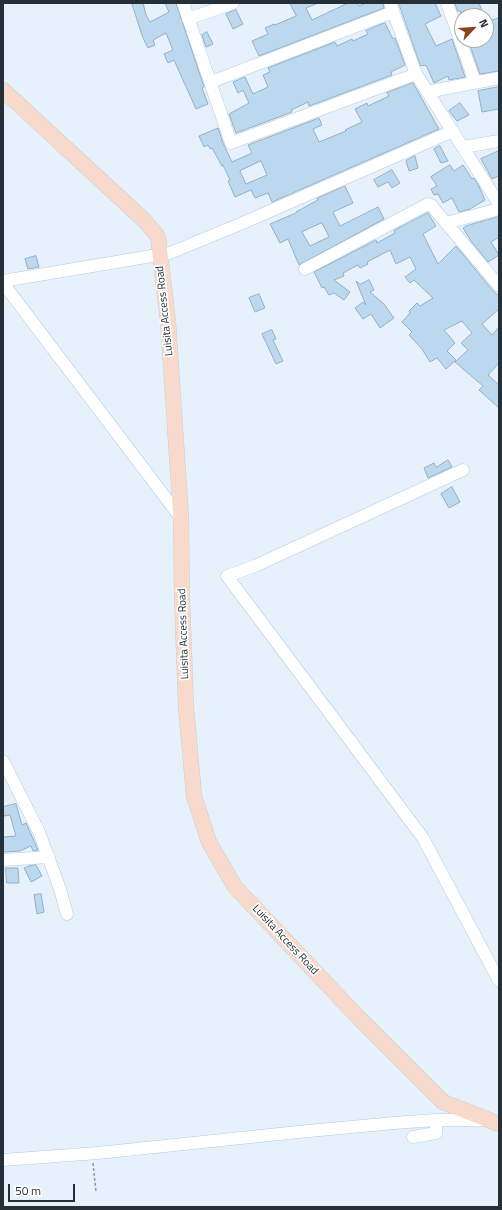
<!DOCTYPE html>
<html>
<head>
<meta charset="utf-8">
<style>
  body { margin:0 }
  #map { position:relative; width:502px; height:1210px; overflow:hidden; background:#e6f1fb; font-family:"Titillium Web",sans-serif }
  canvas { display:block }
  .frame { position:absolute; inset:0; border:4px solid #242f37; pointer-events:none }
  .north { position:absolute; left:454px; top:8px; width:40px; height:40px; box-sizing:border-box; background:#fff; border:1px solid #a7acaf; border-radius:50%; rotate:65deg; font-size:11px; font-weight:700; line-height:16px; text-align:center; color:#242f37 }
  .north::after { content:''; display:block; margin:auto; width:14px; height:18px; background:#8a441e; clip-path:polygon(50% 0,100% 100%,50% 72%,0 100%) }
  .scale { position:absolute; left:8px; top:1184px; width:67px; height:18px; box-sizing:border-box; border:2px solid #242f37; border-top:0; padding-left:5px; font-size:12px; line-height:14px; white-space:nowrap; color:#242f37; -webkit-text-stroke:3px #fff; paint-order:stroke }
</style>
</head>
<body>
<div id="map">
<canvas width="502" height="1210"></canvas>
<div class="frame"></div>
<div class="north">N</div>
<div class="scale">50 m</div>
</div>
<script>
const c = document.querySelector('canvas').getContext('2d');
c.lineJoin = 'round';
function paint(path, color) { c.fillStyle = color; c.fill(path, 'evenodd'); }
function trace(path, color, width, dash) { c.strokeStyle = color; c.lineWidth = width; c.lineCap = dash ? 'butt' : 'round'; c.setLineDash(dash || []); c.stroke(path); }
function write(font, color, halo, rows, align = 'center') {
  c.font = font + ' "Titillium Web",sans-serif'; c.lineWidth = 3.5; c.setLineDash([]); c.textBaseline = 'middle'; c.strokeStyle = halo; c.fillStyle = color; for (const [text, x, y, turn = 0] of rows) {
    c.save(); c.translate(x, y); c.rotate((+turn || 0) * Math.PI / 180); c.textAlign = isNaN(turn) ? turn : align; if (halo) c.strokeText(text, 0, 0); c.fillText(text, 0, 0); c.restore();
  }
}
const building = new Path2D(`
  M132,3H143L146,15L150,22L169,12L165,3H176L204,87L202,88L208,104L196,109L174,60L168,63L164,54L173,50L166,33L153,40L155,45L148,48L143,38Z
  M290,3H318L306,8L312,20L348,3H357L359,6L366,3H383L384,8L259,56L252,41L268,34L265,28L274,24L275,25L296,16Z
  M399,3H435L441,16L425,24L436,46L452,39L465,77L449,80L448,76L434,83L426,65L421,66Z
  M455,3H479L484,16H462L460,11H458Z
  M236,10L243,24L233,29L226,14Z
  M499,18V71L480,74L468,40H486V23Z
  M385,23L393,39L395,38L405,65L391,72L392,75L309,106L308,102L291,110L292,112L236,133L229,114L249,103L243,90L238,93L233,82L245,77L253,94L268,87L263,75L270,72L268,68L335,42L337,46L352,39L353,41L368,34L366,31Z
  M207,32L213,44L206,47L202,35Z
  M413,83L439,129L272,202L268,193L255,198L251,190L235,197L228,181L230,180L223,165L222,166L212,148L210,149L208,145L204,147L199,136L218,128L223,143L232,162L252,153L248,145L319,118L322,125L313,129L319,142L346,131L345,130L362,122L355,109L367,103L368,106L389,96L387,93ZM261,161L267,175L246,184L240,171Z
  M499,87V109L482,112L478,91Z
  M460,103L469,115L457,121L449,111Z
  M440,146L448,161L441,163L434,149Z
  M499,151V176L492,179L481,159Z
  M415,156L418,168L409,171L406,161Z
  M450,165L454,171L463,165L472,179L474,178L478,184L485,200L470,209L459,212L452,198L443,203L438,194L434,195L431,189L437,186L431,177Z
  M392,170L400,183L392,188L388,182L378,187L374,180Z
  M345,186L353,203L333,212L340,226L378,207L384,219L299,265L288,239L280,243L270,224L296,213V212L318,200L317,199ZM322,223L329,237L310,246L302,232Z
  M428,213L436,226L423,234L438,264L456,246L493,291L499,296V309L482,324L492,335L499,327V363L488,375L499,385V408L479,390L483,386L455,362L468,350L461,343L472,333L462,321L444,330L455,343L447,351L456,360L446,369L437,358L430,362L422,349L409,335L412,332L402,322L410,313L409,311L417,303L420,306L433,298L414,280L410,283L405,277L416,269L410,257L396,264L390,250L367,262L368,264L360,268L358,265L343,273L344,276L334,280L350,292L344,300L334,293L329,295L324,287L322,288L314,272L376,240L377,243L395,233L394,231Z
  M499,217V237L491,242L499,255L488,262L471,241L463,228L466,226Z
  M36,256L39,267L28,269L25,259Z
  M369,280L374,290L370,292L384,304L394,318L380,328L371,314L363,319L355,308L363,302L366,305L356,281L360,284Z
  M259,294L265,308L255,312L249,298Z
  M272,330L276,339L273,340L283,361L276,364L262,334Z
  M448,460L452,467L428,478L424,468L434,463L436,467Z
  M452,487L460,502L449,508L441,494Z
  M16,804L22,825L26,823L38,850L33,851L31,846L20,851L3,852V837L16,836L10,815L4,816L3,807Z
  M36,865L42,876L31,882L24,868L29,866Z
  M6,868H18L19,883H7Z
  M41,894L44,912L37,914L34,895Z`);
paint(building, '#bcd8ee');
trace(building, '#94afc5', 1);
const minor = new Path2D(`
  M183,3L231,143L416,74
  M390,3L416,74L499,204
  M447,3L475,82
  M188,19L233,3
  M211,82L393,12
  M427,92L499,78
  M463,147L499,141
  M446,223L499,209
  M305,269L428,204L431,205L499,286
  M3,281L170,253L245,222L453,131
  M3,283L181,518
  M463,470L255,566L227,576L423,838L499,981
  M3,761L39,832L60,889L67,914
  M3,860L49,857
  M413,1137L436,1133V1120
  M3,1160L98,1153L298,1132L394,1123L436,1120H482`);
const major = new Path2D(`
  M3,90L145,221L158,237L168,321L181,518L182,598L186,707L194,796L209,842L235,887L359,1018L443,1102L499,1124`);
trace(minor, '#b0cce2', 13);
trace(major, '#cacdcf', 16);
trace(new Path2D(`
  M93,1163L96,1192`), '#8f9aa3', 1.5, [3, 2]);
trace(minor, '#fff', 12);
trace(major, '#f8dacd', 15);
write('11px', '#242f37', '#fff', [
  ["Luisita Access Road",165,311,-96],
  ["Luisita Access Road",184,634,-92],
  ["Luisita Access Road",285,940,47]
]);
</script>
</body>
</html>
